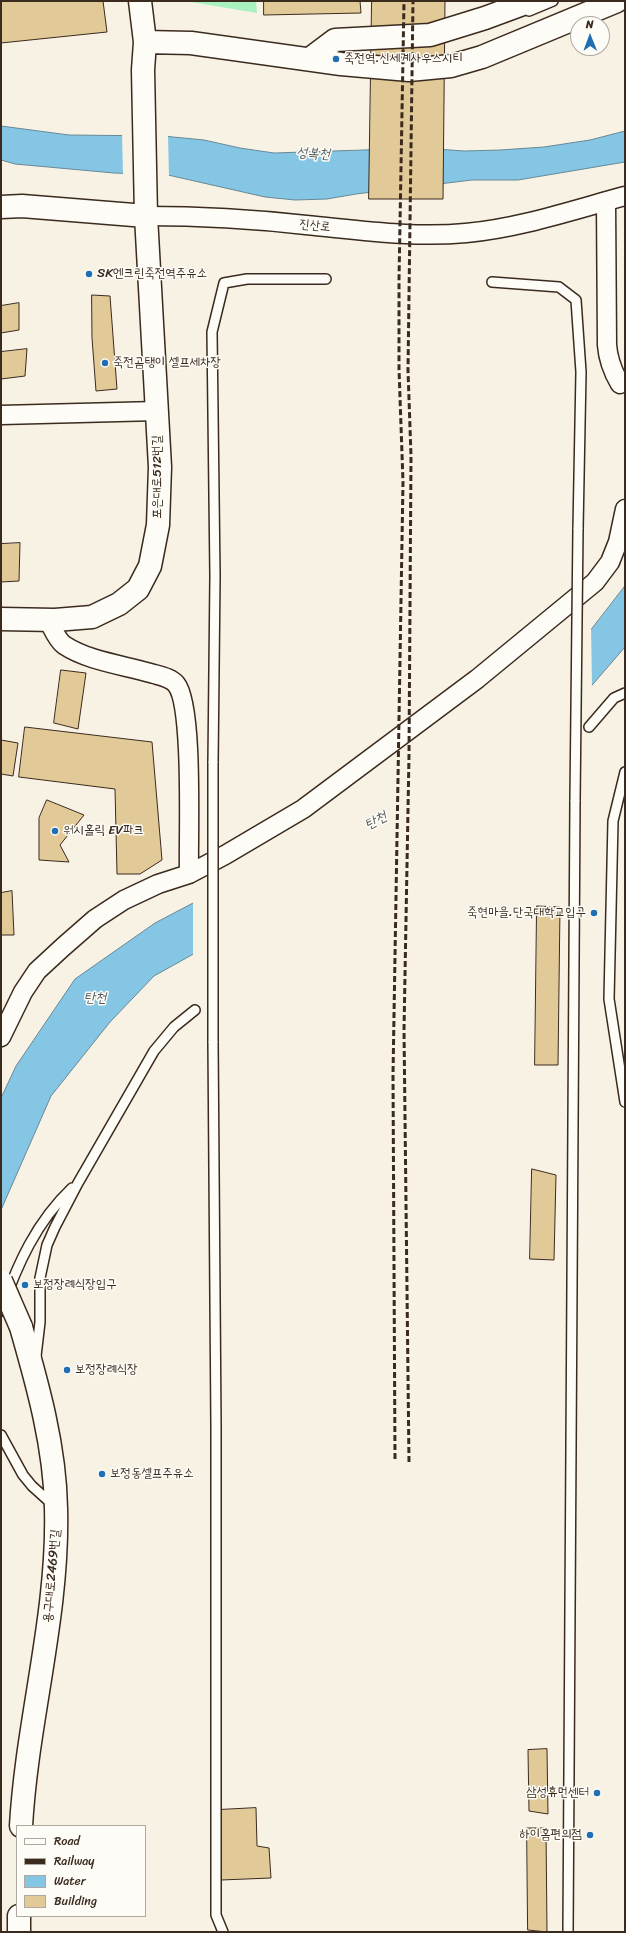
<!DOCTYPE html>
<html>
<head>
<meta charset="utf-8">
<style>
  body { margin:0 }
  #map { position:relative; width:626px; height:1933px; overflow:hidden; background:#f8f2e4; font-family:Sriracha,sans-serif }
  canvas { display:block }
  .frame { position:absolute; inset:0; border:2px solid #3b2a1e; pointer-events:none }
  .legend { position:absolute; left:16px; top:1825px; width:130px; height:92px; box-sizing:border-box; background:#fdfcf7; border:1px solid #afa8a0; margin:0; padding:5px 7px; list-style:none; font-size:12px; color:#3b2a1e }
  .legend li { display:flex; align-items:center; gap:8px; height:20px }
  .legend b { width:20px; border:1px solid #afa8a0 }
  .north { position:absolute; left:570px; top:16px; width:40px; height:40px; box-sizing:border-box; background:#fdfcf7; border:1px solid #afa8a0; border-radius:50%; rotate:359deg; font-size:11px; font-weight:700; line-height:16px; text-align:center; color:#3b2a1e }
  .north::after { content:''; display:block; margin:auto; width:14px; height:18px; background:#1f6fb2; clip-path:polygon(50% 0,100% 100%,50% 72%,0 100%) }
</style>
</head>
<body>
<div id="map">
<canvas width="626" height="1933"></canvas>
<div class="frame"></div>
<ul class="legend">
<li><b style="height:5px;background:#fdfcf7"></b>Road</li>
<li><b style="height:5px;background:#3b2a1e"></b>Railway</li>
<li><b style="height:11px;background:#85c6e5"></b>Water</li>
<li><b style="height:11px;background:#e2c998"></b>Building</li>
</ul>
<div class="north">N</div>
</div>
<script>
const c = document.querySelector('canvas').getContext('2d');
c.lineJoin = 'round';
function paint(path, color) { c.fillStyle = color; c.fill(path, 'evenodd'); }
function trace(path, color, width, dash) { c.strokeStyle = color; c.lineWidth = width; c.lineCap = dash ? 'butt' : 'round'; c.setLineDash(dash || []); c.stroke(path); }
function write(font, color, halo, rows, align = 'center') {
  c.font = font + ' Sriracha,"Poor Story",sans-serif'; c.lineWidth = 3; c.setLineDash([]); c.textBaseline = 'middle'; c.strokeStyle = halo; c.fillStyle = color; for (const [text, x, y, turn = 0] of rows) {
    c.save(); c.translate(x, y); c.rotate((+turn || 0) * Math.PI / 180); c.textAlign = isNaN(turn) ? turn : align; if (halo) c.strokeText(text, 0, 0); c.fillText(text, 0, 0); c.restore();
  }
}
paint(new Path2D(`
  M185,1H256L257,13Z`), '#a9f2c0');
const water = new Path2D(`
  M1,126L69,135L163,136L204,140L240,148L274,153L423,148L464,151L500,150L544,147L590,140L625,131V162L518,180H472L356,194L327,199L295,200L265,197L168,175L114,173L15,164L1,160Z
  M625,586V647L543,742L285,903L154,976L110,1022L51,1096L1,1210V1098L16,1066L75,979L155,923L507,738Z`);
paint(water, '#85c6e5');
trace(water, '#678895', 1);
paint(new Path2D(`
  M122,133L168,135L169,177L123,175Z
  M591,625L592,688L545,744L286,905L193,957V901L506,737Z`), '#f8f2e4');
const building = new Path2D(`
  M1,1H103L107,32L1,43Z
  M264,1H360L361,13L264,15Z
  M372,1H445L443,199H369Z
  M92,295L110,296L117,389L96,391L92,338Z
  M19,303V330L1,333V306Z
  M27,349L25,376L1,379V352Z
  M20,543L19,581L1,582V544Z
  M61,670L86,673L78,729L54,723Z
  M25,727L152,742L162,860L140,874H117L115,789L19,777Z
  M1,740L18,743L13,776L1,774Z
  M47,800L84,815L60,845L69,862L39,860V818Z
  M12,891L14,935H1V893Z
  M537,906L560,907L558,1065H535Z
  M532,1169L556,1175L554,1260L530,1259Z
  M547,1749L548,1814L529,1811L528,1750Z
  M256,1808L257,1846L269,1848L271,1878L221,1880L218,1810Z
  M527,1828H546L547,1932L528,1930Z`);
paint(building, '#e2c998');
trace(building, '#3b2a1e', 1);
const service = new Path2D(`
  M529,11L553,1
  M492,282L559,287L576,300L581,372L578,529
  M589,727L614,698L625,693
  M213,763L215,576L212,332L224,283L247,279H326
  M625,772L613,821L609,999L625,1102
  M213,1041L216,1426V1915L223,1932
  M1,1311C17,1265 36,1222 72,1188
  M36,1356L40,1322V1278L47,1245L55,1227L78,1183L154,1051L174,1027L195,1010
  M1,1435L23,1475L32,1486L52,1504
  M568,1932L575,800`);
const minor = new Path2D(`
  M606,201L607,345C608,359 613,372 620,384
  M146,216C199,216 253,219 306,225C359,230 413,238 466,233C520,228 573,210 625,196
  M1,415L157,411
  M48,620C52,627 57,640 64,645C90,662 125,665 154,674C161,676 171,678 176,684C194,705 188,840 189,874
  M1,1037L23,992L37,971L63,947L95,919L124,900L158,884L189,874L225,855L303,809L477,679L595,582L610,562L618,542L625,509`);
const tertiary = new Path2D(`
  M145,42L191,43L341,64L409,70L451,66L482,57L617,1
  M1,207L22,206L146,216
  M1,619L55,620L92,617L119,604L138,589L150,566L158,525L160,467L146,216L143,70L145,42L140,1
  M21,1826C27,1720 59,1615 56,1508C55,1447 38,1386 21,1327
  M19,1916V1932`);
const primary = new Path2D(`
  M311,58L335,40L430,35L485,18L531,1`);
trace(service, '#3b2a1e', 12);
trace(minor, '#3b2a1e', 21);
trace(tertiary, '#3b2a1e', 25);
trace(primary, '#3b2a1e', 25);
trace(service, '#fdfcf7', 9);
trace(minor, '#fdfcf7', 18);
trace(tertiary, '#fdfcf7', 22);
trace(primary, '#fdfcf7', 22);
trace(new Path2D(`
  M395,1459L393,1075L403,482L399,369V279L404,1
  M409,1462L404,1030L409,755L411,456L408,370L413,1`), '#3b2a1e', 3, [6, 3]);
const serviceBridge = new Path2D(`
  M575,800L578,529
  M213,1041V763`);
const tertiaryBridge = new Path2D(`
  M1,1281L21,1327`);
trace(serviceBridge, '#3b2a1e', 12, []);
trace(tertiaryBridge, '#3b2a1e', 25, []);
trace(serviceBridge, '#fdfcf7', 9);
trace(tertiaryBridge, '#fdfcf7', 22);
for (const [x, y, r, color] of [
  [336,59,4,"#1f6fb2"],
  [89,274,4,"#1f6fb2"],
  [105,363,4,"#1f6fb2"],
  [55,831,4,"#1f6fb2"],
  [594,913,4,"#1f6fb2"],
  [25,1285,4,"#1f6fb2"],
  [67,1370,4,"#1f6fb2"],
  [102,1474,4,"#1f6fb2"],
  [597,1793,4,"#1f6fb2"],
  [590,1835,4,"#1f6fb2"]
]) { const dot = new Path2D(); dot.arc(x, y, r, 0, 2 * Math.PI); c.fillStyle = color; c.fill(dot); trace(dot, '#fdfcf7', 1.5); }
write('13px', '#3b2a1e', '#fdfcf7', [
  ["죽전역.신세계사우스시티",344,59],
  ["SK엔크린죽전역주유소",97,274],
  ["죽전곰탱이 셀프세차장",113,363],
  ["워시홀릭 EV파크",63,831],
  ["죽현마을.단국대학교입구",586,913,"right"],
  ["보정장례식장입구",33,1285],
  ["보정장례식장",75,1370],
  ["보정동셀프주유소",110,1474],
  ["삼성휴먼센터",589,1793,"right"],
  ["하이홈편의점",582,1835,"right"]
], 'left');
write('13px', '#3b2a1e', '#fdfcf7', [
  ["진산로",315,226,6],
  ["포은대로512번길",158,477,-90],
  ["용구대로2469번길",52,1576,-85]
]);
write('italic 14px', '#51595a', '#fdfcf7', [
  ["성복천",313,154,3],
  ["탄천",376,821,-28],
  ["탄천",95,998]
]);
</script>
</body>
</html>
